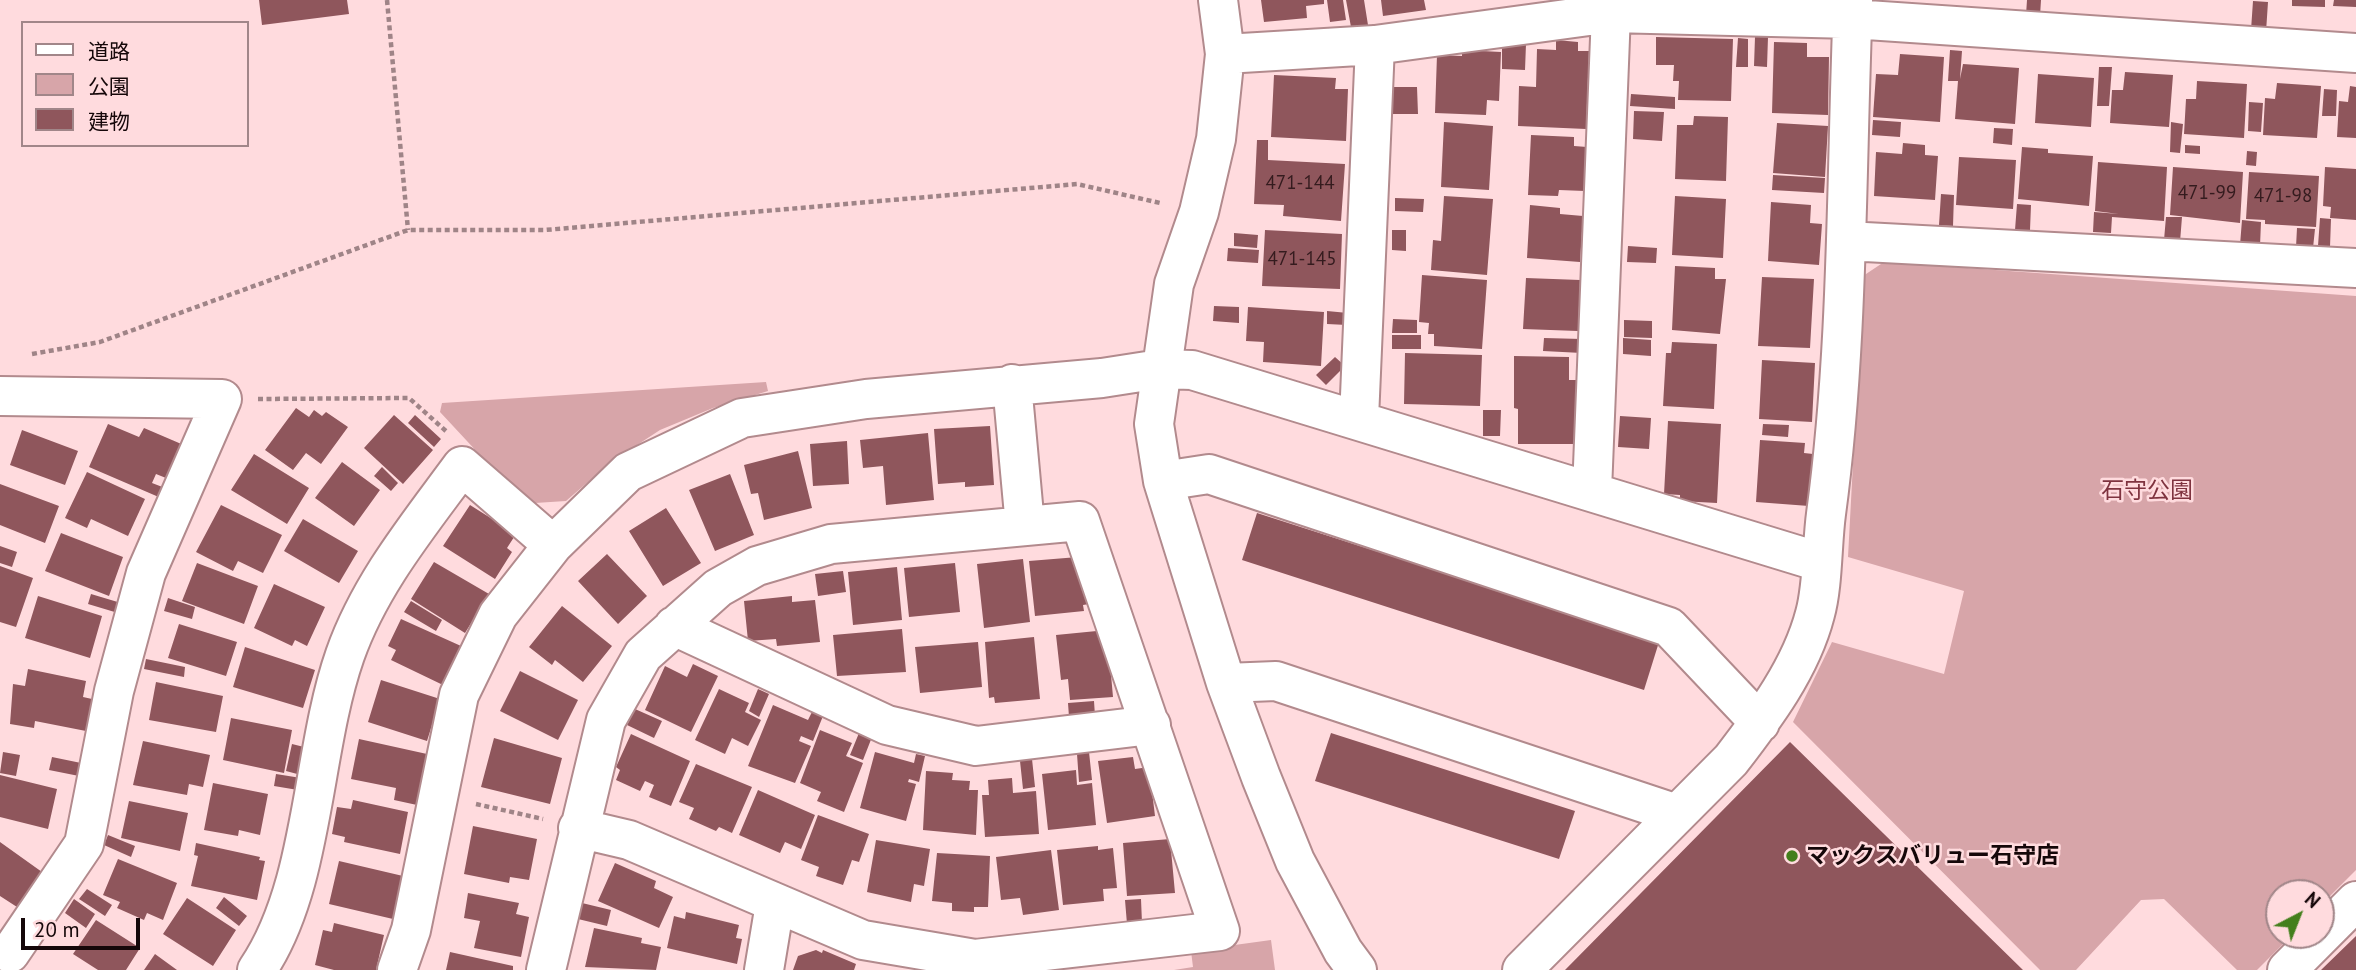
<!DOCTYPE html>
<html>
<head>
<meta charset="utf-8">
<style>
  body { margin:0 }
  #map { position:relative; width:2356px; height:970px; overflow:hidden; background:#ffdbde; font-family:"PT Sans","Noto Sans JP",sans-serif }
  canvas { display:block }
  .legend { position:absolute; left:21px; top:21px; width:228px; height:126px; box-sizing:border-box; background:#ffdbde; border:2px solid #a18689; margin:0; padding:9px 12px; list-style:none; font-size:21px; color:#150709 }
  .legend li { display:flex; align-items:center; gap:14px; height:35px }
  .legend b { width:35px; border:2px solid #a18689 }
  .north { position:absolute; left:2265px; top:879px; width:70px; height:70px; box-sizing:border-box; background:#ffdbde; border:2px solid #a18689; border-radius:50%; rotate:42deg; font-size:19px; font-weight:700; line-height:28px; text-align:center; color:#150709 }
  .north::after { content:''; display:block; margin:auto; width:24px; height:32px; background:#437f1c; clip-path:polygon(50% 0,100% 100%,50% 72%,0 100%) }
  .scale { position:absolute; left:21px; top:918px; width:119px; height:32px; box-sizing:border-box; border:4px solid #150709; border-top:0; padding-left:9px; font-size:21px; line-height:24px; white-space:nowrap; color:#150709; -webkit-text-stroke:5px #ffdbde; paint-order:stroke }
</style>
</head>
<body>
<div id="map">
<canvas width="2356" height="970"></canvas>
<ul class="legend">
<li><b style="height:9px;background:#fff"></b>道路</li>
<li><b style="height:19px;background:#d7a5a9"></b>公園</li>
<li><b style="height:19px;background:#8f565c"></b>建物</li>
</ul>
<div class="north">N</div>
<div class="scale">20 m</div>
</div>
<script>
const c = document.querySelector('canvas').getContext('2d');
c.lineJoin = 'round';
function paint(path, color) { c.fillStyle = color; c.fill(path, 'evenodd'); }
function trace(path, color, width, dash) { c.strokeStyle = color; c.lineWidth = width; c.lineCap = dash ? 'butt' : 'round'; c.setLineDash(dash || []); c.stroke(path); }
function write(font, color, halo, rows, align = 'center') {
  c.font = font + ' "PT Sans","Noto Sans JP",sans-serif'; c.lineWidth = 5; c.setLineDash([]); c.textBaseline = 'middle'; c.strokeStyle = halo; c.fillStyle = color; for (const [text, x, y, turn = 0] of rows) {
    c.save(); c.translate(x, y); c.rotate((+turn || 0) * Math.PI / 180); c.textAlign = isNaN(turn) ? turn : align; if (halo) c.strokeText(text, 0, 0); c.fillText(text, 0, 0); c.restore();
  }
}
paint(new Path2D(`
  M1884,262L2356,296V870L2321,905V893H2279V935H2292L2257,970H2237L2164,899L2141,900L2076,970H2040L1793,722L1832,642L1944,674L1964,591L1848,557L1863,276Z
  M766,382L768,391L713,408L660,430L611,462L566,501L535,503L480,455L440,412L442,403Z
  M1271,940L1275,970H1174L1193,967L1191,951Z`), '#d7a5a9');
paint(new Path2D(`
  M259,0H347L349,14L262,25Z
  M1261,0H1324V4L1306,6L1307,18L1264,22Z
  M1327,0H1343L1346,20L1330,22Z
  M1346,0H1364L1368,25L1351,27Z
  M1381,0H1424L1426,10L1383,16Z
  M2027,0H2041L2040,16L2026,15Z
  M2292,0H2325V7L2292,6Z
  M2334,0H2356V7L2333,6Z
  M2253,1L2268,2L2266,32L2251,30Z
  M1656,37L1733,39L1731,101L1678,100L1679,81H1673L1674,65H1656Z
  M1755,37H1768L1767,67L1754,66Z
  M1738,38L1748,39V67H1736Z
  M1556,40L1578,42V51H1589L1586,129L1518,126L1519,86L1536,87L1537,49L1556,50Z
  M1774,42L1807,43V57H1829L1828,115L1772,113Z
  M1502,43L1526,44L1525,70L1502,69Z
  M1462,50L1501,52L1499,101L1487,100L1486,115L1435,113L1437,55L1462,56Z
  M1950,50L1962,51L1960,79L1963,64L2019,68L2015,124L1955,119L1958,81H1948Z
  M1900,54L1944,57L1940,122L1873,117L1876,74L1898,75Z
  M2099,67H2112L2109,106H2097Z
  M2125,72L2173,75L2169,127L2110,123L2112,90H2123Z
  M2038,74L2094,78L2091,127L2035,123Z
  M1274,75L1336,78L1335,89H1348L1346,141L1271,137Z
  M2197,81L2247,84L2244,138L2184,134L2186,99H2196Z
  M2277,83L2321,86L2317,138L2263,135L2265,98L2275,99Z
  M2350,86L2356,87V138L2337,137L2339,101L2348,102Z
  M1390,87H1417L1418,114H1391Z
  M2324,89L2337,90L2336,116H2322Z
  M1631,94L1675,97V109L1630,106Z
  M2249,102L2263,103L2261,132L2248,131Z
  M1634,111L1664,112L1662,141L1633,139Z
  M1694,116L1728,117L1726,181L1675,179L1677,125H1693Z
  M1873,120L1901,122L1900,137L1872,135Z
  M1444,122L1493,126L1489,190L1441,187Z
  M2171,122L2183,124L2180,153L2170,152Z
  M1777,123L1828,126L1825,177L1773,173Z
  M1994,128L2013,129L2012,145L1993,143Z
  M1531,135L1574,137V146L1587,147L1585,191L1559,190L1558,196L1528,195Z
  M1257,140H1268V160L1345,164L1341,221L1283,216L1284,205L1254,204Z
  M1903,143L1925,145V155L1938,156L1935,200L1874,196L1876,152L1902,154Z
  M2185,145L2200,146V154L2185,153Z
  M2022,147L2048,149V153L2093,156L2089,206L2018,199Z
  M2247,151L2257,152L2256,166L2246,165Z
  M1959,157L2016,160L2013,209L1956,205Z
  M2098,162L2167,167L2164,221L2112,217L2111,233L2093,232L2094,212L2119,214L2095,211Z
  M2173,167L2243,172L2240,223L2170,215Z
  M2325,167L2356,169V220L2330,218L2331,207L2323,206Z
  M2249,172L2319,176L2316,227L2265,224V220L2246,219Z
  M1773,175L1825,178L1824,193L1772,190Z
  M1941,194L1954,195L1953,226L1939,225Z
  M1444,196L1493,199L1487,275L1431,270L1433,240L1441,241Z
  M1675,196L1726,199L1723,258L1672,255Z
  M1395,198L1424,199L1423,212L1395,211Z
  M1771,202L1811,205L1810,223L1822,224L1819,265L1768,261Z
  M2017,204L2031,205L2030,230H2015Z
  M1530,205L1560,208V214L1583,216L1580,262L1527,258Z
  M2166,217H2182L2180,242L2164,240Z
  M2320,218L2331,219L2330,247L2318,246Z
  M2242,220L2261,222L2260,246L2240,245Z
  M2297,228L2315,229L2313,248L2296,247Z
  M1265,230L1342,234L1340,289L1262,286Z
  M1392,230H1406V251L1392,250Z
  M1234,233L1258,235L1257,248L1234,246Z
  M1628,246L1657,248L1656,263L1627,262Z
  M1228,248L1259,250L1258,263L1227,261Z
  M1675,266L1715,268V279H1726L1720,334L1672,330Z
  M1422,275L1487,280L1482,349L1434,346V334H1428L1429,323L1419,322Z
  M1762,277L1814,279L1810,348L1758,346Z
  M1526,278L1580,280L1578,331L1523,329Z
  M1214,306L1239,307V323L1213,321Z
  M1248,307L1324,312L1321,366L1263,362L1264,342L1246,341Z
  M1327,311L1348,313L1347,325L1327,324Z
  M1393,319L1417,320V333H1392Z
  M1624,320L1652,321V338L1624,337Z
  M1392,335H1421V349H1392Z
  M1544,338L1582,339V353L1543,351Z
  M1623,338L1651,340V356L1623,354Z
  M1672,342L1717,344L1714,409L1663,406L1666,353H1671Z
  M1405,353L1482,355L1480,406L1404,404Z
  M1514,356L1569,357V380H1577V444H1518V409L1514,408Z
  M1335,357L1345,366L1326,385L1316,375Z
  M1762,360L1815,363L1812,422L1759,419Z
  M296,408L309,417L314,410L322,416L326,412L348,427L321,464L306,453L293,470L265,450Z
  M1483,410H1501L1500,436H1483Z
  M394,415L433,450L403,484L364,448Z
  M415,415L441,439L434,447L408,423Z
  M1620,416L1651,418L1649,449L1618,447Z
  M1668,421L1721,424L1717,503L1680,501V495L1664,494Z
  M108,424L139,437L144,428L186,446L171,480L156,474L152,483L165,488L161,498L89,467Z
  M1763,424L1789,425L1788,437L1762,435Z
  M990,426L994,485L965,487V482L938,484L934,429Z
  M22,430L78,451L65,485L10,465Z
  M928,433L934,500L886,505L883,466L863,468L860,440Z
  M1760,440L1805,443L1804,453L1813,454L1809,506L1756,502Z
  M847,441L849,484L813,486L810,444Z
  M798,451L812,508L764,520L758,493L751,494L744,465Z
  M254,454L309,488L287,524L231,490Z
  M342,462L380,490L354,526L315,498Z
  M382,467L398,483L391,491L374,476Z
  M87,472L145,499L128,536L91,519L87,528L65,518Z
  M730,474L754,535L715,551L689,490Z
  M0,484L59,506L45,543L0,525Z
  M221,505L282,535L263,573L238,561L233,571L196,552Z
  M470,505L516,534L507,548L512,552L495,579L443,546Z
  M666,508L701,563L663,586L629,531Z
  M1257,513L1659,642L1644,690L1242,560Z
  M303,519L358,551L339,583L284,551Z
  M61,533L123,557L109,596L45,571Z
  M0,546L17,552L12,567L0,563Z
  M607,554L647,596L618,624L578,581Z
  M1078,557L1089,604L1083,605L1084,611L1035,616L1029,561Z
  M1023,559L1030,622L984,628L977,564Z
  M434,562L489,594L465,633L411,599Z
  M197,563L258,586L244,624L182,601Z
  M955,563L960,612L909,617L904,568Z
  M0,566L33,578L16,627L0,622Z
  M897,567L902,620L853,625L848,572Z
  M843,571L846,592L818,596L815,574Z
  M274,584L325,607L307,646L295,640L292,646L254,628Z
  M91,594L121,603L118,613L88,604Z
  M38,596L102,616L90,658L25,638Z
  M792,596V602L815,600L820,642L777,646L776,639L748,641L744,601Z
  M168,598L195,607L192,619L164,611Z
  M411,601L442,620L436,631L404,612Z
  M562,606L612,646L583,682L555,660L552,665L529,647Z
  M401,619L461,646L443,685L391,660L396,650L388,646Z
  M179,624L237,642L226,676L168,658Z
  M902,629L906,672L837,676L833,635Z
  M1107,630L1113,697L1070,700L1068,679L1061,680L1056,635Z
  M1034,637L1040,699L995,703L994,697L989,698L985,642Z
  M978,642L982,687L920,693L915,647Z
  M245,647L315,670L303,708L233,687Z
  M146,659L185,667L184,677L144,669Z
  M693,664L718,676L691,732L645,710L665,666L687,677Z
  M28,669L86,681L83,697L92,699L86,731L35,721L34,728L10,724L13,684L25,686Z
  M520,671L578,700L558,740L500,711Z
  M381,680L440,699L427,741L368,722Z
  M156,682L223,696L216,732L149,720Z
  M719,689L749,703L745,712L761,720L748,746L732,738L725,754L695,740Z
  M758,689L769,694L759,717L749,711Z
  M1094,701L1095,716L1069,717L1068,703Z
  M773,705L808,720L812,712L823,716L813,741L801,736L799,741L811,746L795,783L748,766Z
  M635,709L662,721L654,738L627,725Z
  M231,718L292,730L284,773L223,760Z
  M820,730L852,743L846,756L863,763L844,812L817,801L821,792L800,783Z
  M859,733L872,737L863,760L850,755Z
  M1331,733L1575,811L1559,859L1315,781Z
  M631,734L690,761L671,806L649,797L654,785L645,781L640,791L616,780L620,770L616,767Z
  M494,738L562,758L550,804L481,787Z
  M359,739L427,754L417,805L394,800L396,788L351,779Z
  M143,741L210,755L203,787L189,784L187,795L133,785Z
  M1790,742L2023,970H1565Z
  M292,744L308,748L301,775L286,771Z
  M3,752L20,755L16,776L0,773Z
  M875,752L914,763L916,754L925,756L919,782L909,779L908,782L916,784L906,821L860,808Z
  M1089,752L1092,780L1079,782L1077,754Z
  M52,757L81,763L79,776L49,770Z
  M1133,757L1135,769L1149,767L1155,816L1107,823L1098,761Z
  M1032,759L1035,787L1023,789L1020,761Z
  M696,764L752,787L732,833L719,827L716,831L689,819L694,808L679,802Z
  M1076,770L1077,785L1092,783L1096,825L1048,830L1042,774Z
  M926,771L953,773L952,780L970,781L969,790H978L976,835L923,830Z
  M276,774L301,778L298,790L274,786Z
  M0,775L57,789L48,829L0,817Z
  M1012,778L1013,793L1036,791L1039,834L985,837L982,795H989L988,780Z
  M213,783L268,794L260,835L239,830L238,836L204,830Z
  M758,790L815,815L801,849L785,842L780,853L739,835Z
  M353,800L408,812L400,854L344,842L345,837L332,834L337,807L351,809Z
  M129,801L188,813L180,851L121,838Z
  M818,815L869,834L859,862L852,860L843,885L816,876L819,867L801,860Z
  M473,826L537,839L529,880L510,877L509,883L464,874Z
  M108,835L135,846L131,857L104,845Z
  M1170,839L1175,893L1127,896L1123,843Z
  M876,840L930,849L924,886L914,884L911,902L867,892Z
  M0,842L42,872L17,907L0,896Z
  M196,843L260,857L259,860L265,861L257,900L191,886L198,856L194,855Z
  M1098,846V850L1113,848L1117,888L1103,889L1104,901L1063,905L1057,850Z
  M1051,850L1059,910L1023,915L1020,898L1001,900L996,857Z
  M937,853L990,856L988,907H974V912L952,911V903L932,901Z
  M118,859L177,883L163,920L147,913L144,920L117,908L120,902L103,895Z
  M339,861L403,876L393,919L329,904Z
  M615,863L656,881L654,888L673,897L659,928L598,901Z
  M87,889L112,905L105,916L79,899Z
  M468,893L519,903L516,914L529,917L521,957L474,948L480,921L464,918Z
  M224,897L247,916L239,926L216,908Z
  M187,898L236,930L213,966L163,934Z
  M74,899L95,914L86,928L65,913Z
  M1141,899L1142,923L1127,924L1125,900Z
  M582,903L611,910L607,926L578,919Z
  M686,912L739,925L736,938L742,939L737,964L667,948L674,916L685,919Z
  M96,920L140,948L126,970H98L73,954Z
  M334,923L384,935L376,970H334L315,965L323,930L332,932Z
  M594,928L642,938L641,943L661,947L656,970L585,967Z
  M2356,936V970H2321Z
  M816,950L822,953L823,950L856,964L854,970H793L798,956Z
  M450,952L513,966V970H446Z
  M155,954L177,970H144Z`), '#8f565c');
const minor = new Path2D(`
  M1218,0L1225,54L1216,139L1199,212L1174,284L1154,424L1163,481L1226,683L1261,777L1295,861L1343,951L1357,970
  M1225,54L1375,45L1611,13L1852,19L2356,53
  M1846,241L2356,268
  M1012,384L1025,526
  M0,396L222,399L146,573L114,691L84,844L10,953
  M1359,419L1375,45
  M1163,481L1209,474L1669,627L1760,723
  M1592,491L1611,13
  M674,626L887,725L976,746L1151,725
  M1226,683L1276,681L1677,814
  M257,970C315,885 311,752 345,655C370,584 418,526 462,466L553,545
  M397,970L411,930L459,695L498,615L553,545L628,472L742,418L866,399L1102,378L1160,369L1192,370L1820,562
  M546,970L606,720L643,655L718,588L757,566L831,544L1080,521L1220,931L975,959L863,940L629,840L578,828
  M764,970L775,904
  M1522,970L1731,760C1765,716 1801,668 1815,614C1823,586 1822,543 1826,514C1849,344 1846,171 1853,0
  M2287,970L2356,901`);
trace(minor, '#b28a8d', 42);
trace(new Path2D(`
  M387,0L408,230
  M32,354L100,342L408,230H545L1077,184L1160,203
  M258,399L409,398L447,432
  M476,804L543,819`), '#9f8487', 4.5, [5, 3.5]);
trace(minor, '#fff', 38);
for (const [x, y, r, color] of [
  [1792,856,7,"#437f1c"]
]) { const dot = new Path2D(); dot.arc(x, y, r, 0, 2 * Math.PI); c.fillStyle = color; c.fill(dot); trace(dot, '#ffdbde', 2.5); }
write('19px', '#341b1e', null, [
  ["471-144",1300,184],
  ["471-99",2207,194],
  ["471-98",2283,197],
  ["471-145",1302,260]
]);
write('23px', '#7f333f', '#ffdbde', [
  ["石守公園",2147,491]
]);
write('bold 23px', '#150709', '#ffdbde', [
  ["マックスバリュー石守店",1806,856]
], 'left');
</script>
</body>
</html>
